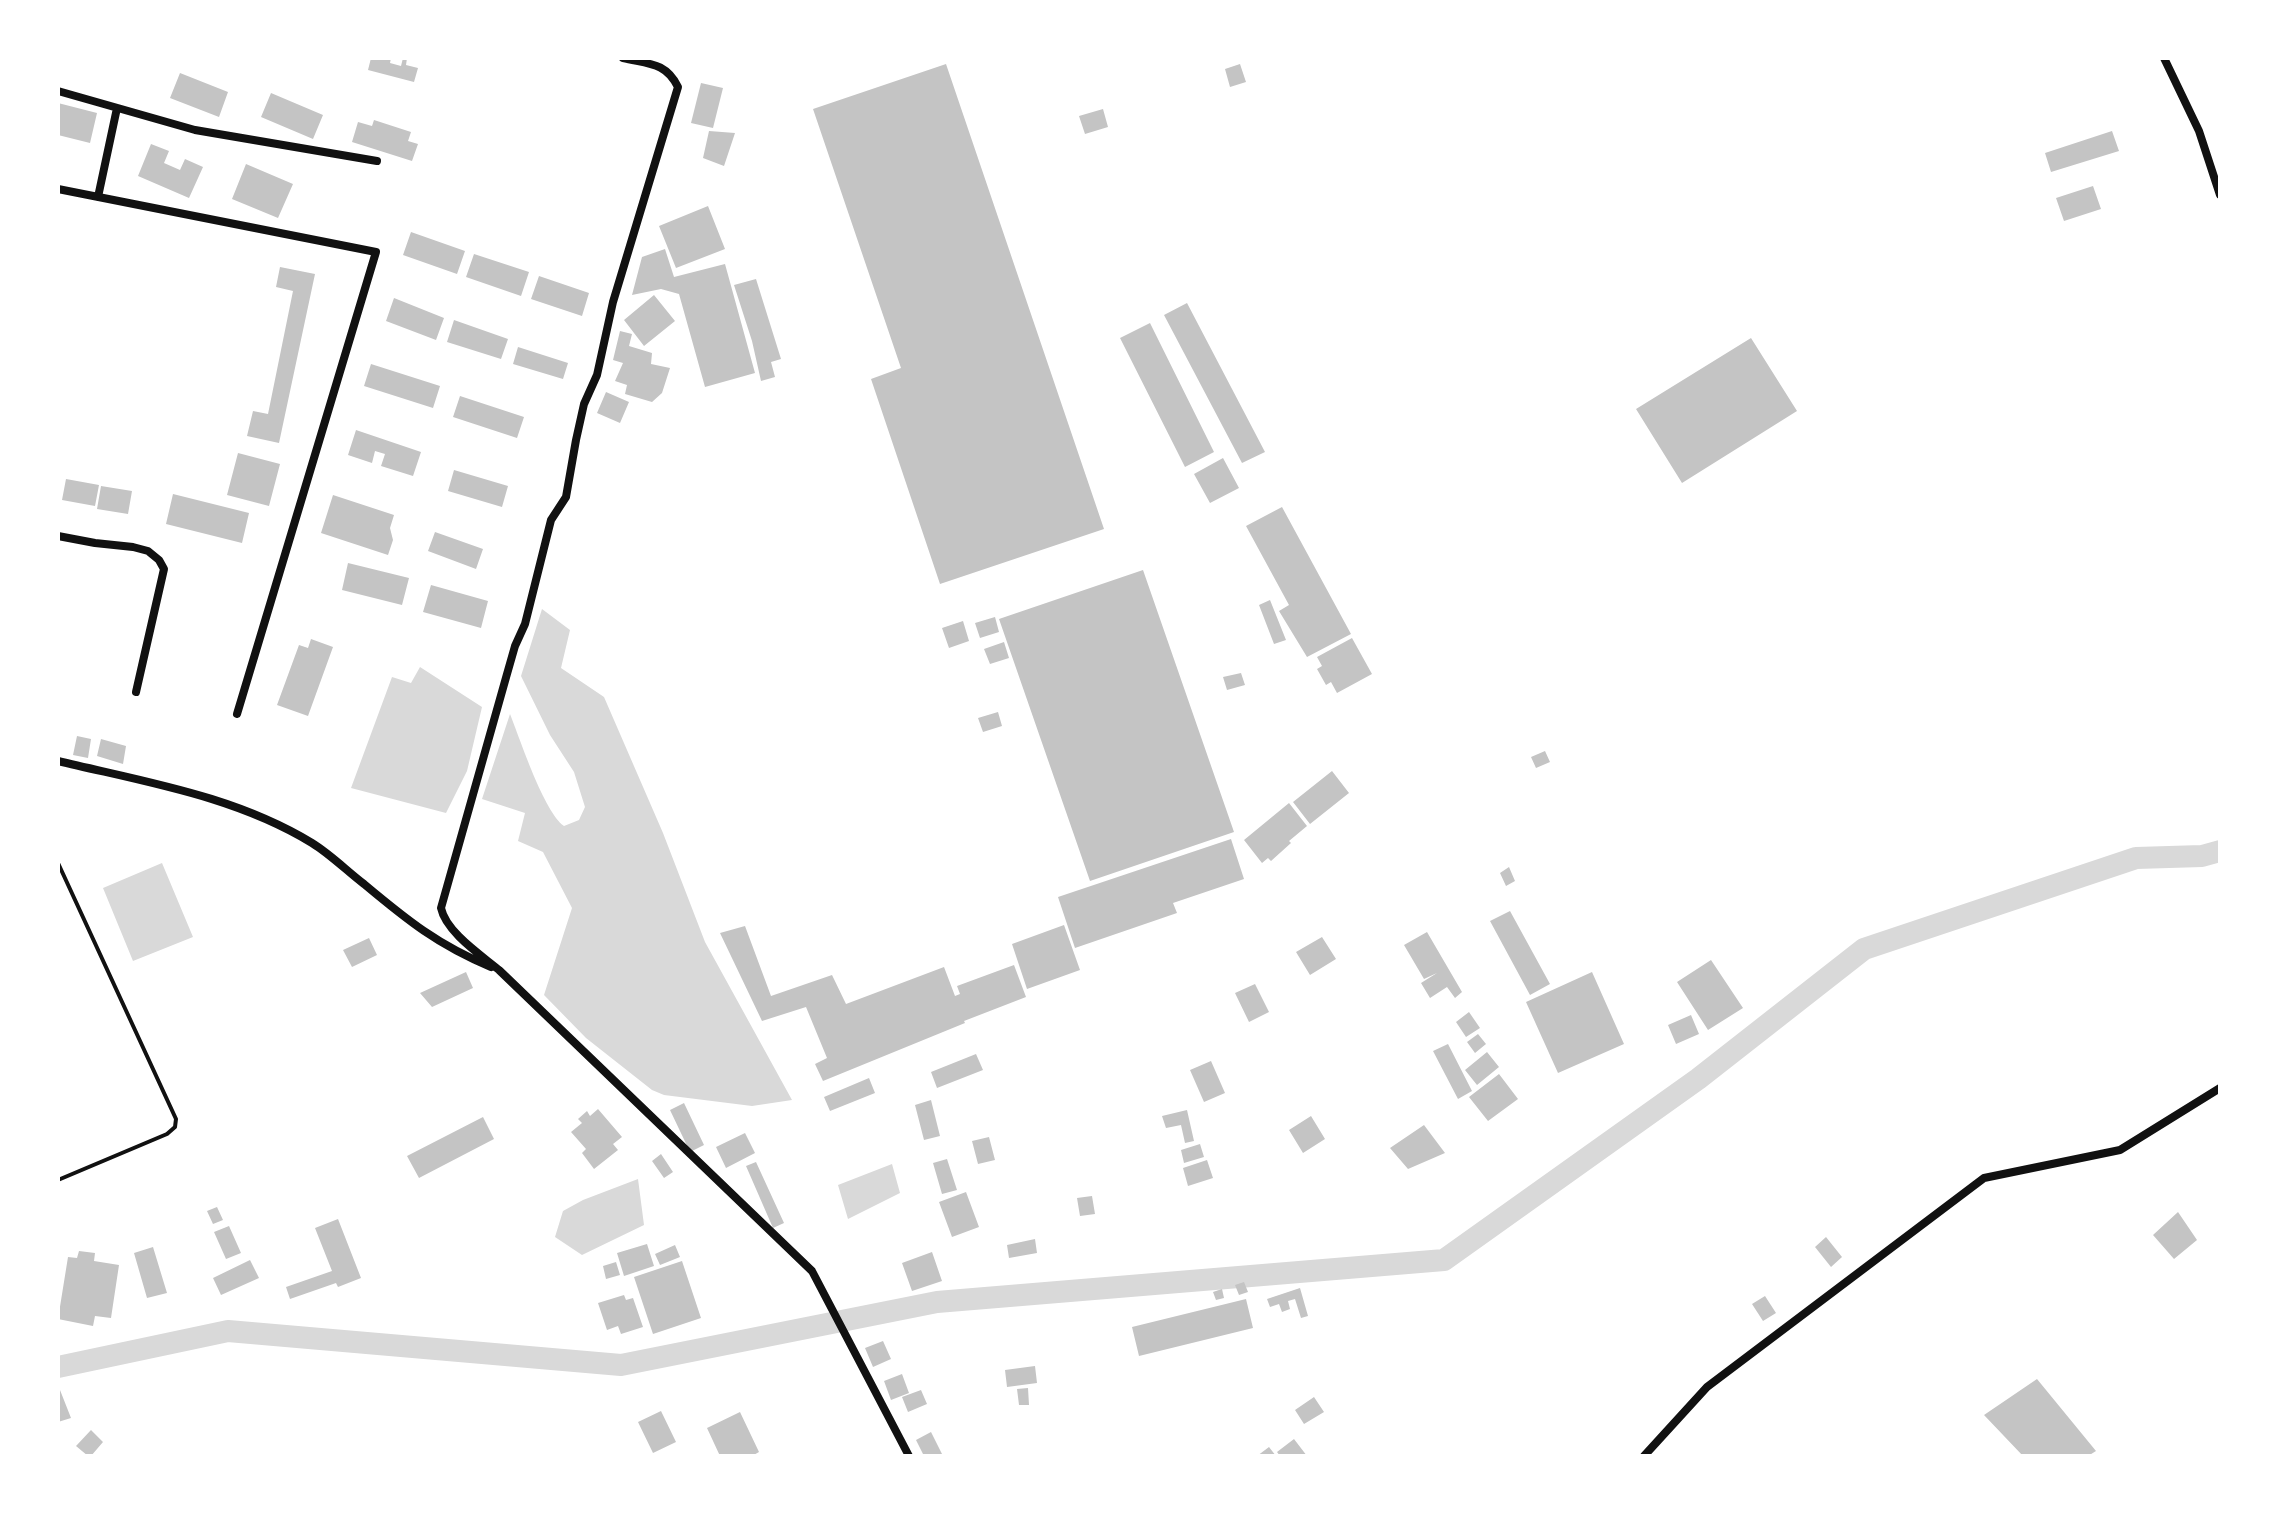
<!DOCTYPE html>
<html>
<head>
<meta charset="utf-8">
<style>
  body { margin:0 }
  #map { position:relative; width:2278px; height:1514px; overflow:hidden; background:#fff; font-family:"Fira Sans",sans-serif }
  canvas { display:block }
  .frame { position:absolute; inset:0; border:60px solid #fff; pointer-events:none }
</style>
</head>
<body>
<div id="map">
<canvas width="2278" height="1514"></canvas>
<div class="frame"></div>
</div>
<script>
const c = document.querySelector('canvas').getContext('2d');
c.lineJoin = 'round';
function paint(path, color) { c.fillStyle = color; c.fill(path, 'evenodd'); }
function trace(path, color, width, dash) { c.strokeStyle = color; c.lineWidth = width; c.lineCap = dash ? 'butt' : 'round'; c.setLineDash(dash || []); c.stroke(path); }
paint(new Path2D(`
  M542,609L570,630L561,668L604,697L663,833L705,942L792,1100L752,1106L664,1095L652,1090L586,1038L544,995L572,908L543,852L518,841L525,813L482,799L510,714C520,739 544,812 564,826L579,820L585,807L574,772L550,735L521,676Z
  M420,667L482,707L467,771L446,813L351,788L392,677L411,683Z
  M162,863L193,937L133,961L103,888Z
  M892,1164L900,1193L848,1219L838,1185Z
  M638,1179L644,1225L582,1255L555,1237L563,1211L583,1200Z`), '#d9d9d9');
trace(new Path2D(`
  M58,1367L228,1331L621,1365L937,1302L1444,1260L1698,1079L1864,949L2136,858L2202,856L2220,851`), '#d9d9d9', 22);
paint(new Path2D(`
  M371,58H391L390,63L401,66L403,58H407L406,65L418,68L414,82L368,70Z
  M946,64L1104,529L940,584L871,379L901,368L813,109Z
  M1240,64L1246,82L1230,87L1225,69Z
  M180,73L228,92L219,117L170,98Z
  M701,83L723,88L713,128L691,123Z
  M271,93L323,115L313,139L261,117Z
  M58,103L97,113L90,143L58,135Z
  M1103,109L1108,127L1085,134L1079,116Z
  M374,120L411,132L408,141L418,144L412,161L352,142L358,122L372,126Z
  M709,131L735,133L724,166L703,158Z
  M2112,131L2119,151L2051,172L2045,153Z
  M151,144L169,151L164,163L180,170L185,159L203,167L189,198L138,176Z
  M246,164L293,184L278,218L232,199Z
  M2093,186L2101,209L2064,221L2056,198Z
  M708,206L725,249L676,268L659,226Z
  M411,232L465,251L457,274L403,255Z
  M665,249L674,277L725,264L755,373L705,387L679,294L661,289L632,295L642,257Z
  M474,254L529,272L521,296L466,277Z
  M280,267L315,274L279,443L247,436L253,411L268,414L293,291L276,287Z
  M539,276L589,293L582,316L531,299Z
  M756,279L781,359L771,362L775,377L761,381L752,341L734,285Z
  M654,295L675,321L644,346L624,320Z
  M394,298L444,318L436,340L386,321Z
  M1187,303L1265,452L1242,463L1164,315Z
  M454,320L508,339L501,359L447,342Z
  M1150,323L1214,452L1185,467L1120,338Z
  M620,331L632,334L629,346L652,353L651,364L670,368L662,393L652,402L625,394L627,385L615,381L623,363L613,360Z
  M1751,338L1797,411L1682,483L1636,409Z
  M518,347L568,363L563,379L513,364Z
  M371,364L440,386L433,408L364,386Z
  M606,392L629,402L620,423L597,413Z
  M460,396L524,417L517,438L453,417Z
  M356,430L421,452L413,476L381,466L385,454L375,451L372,463L348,455Z
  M238,453L280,464L269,506L227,495Z
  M1223,458L1239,488L1210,503L1194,474Z
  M454,470L508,486L502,507L448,491Z
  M66,479L99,485L95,506L62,500Z
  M101,486L132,491L128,514L97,509Z
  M173,494L249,513L242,543L166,524Z
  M333,495L394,515L390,528L393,540L388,555L321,533Z
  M1282,507L1351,634L1307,657L1279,611L1289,605L1246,526Z
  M435,532L483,549L476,569L428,551Z
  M348,563L409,578L402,605L342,590Z
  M1143,570L1234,832L1090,881L999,619Z
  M431,585L488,601L481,628L423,612Z
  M1270,600L1286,640L1274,644L1259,605Z
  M995,617L999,632L980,638L975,623Z
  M963,621L969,641L949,648L942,628Z
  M1352,638L1372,674L1337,693L1331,682L1326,685L1317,669L1322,666L1317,657Z
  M311,639L333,647L308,716L277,705L299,645L308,648Z
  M1004,642L1009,658L990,664L984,649Z
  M1241,673L1245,685L1227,690L1223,677Z
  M998,712L1002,726L983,732L978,718Z
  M77,736L91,739L88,758L73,755Z
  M101,739L126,746L123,764L97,756Z
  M1545,751L1550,762L1536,768L1531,757Z
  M1332,771L1349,793L1310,824L1293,802Z
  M1289,803L1307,826L1289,841L1291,843L1271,861L1268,858L1262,863L1244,840Z
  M1231,839L1244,879L1173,903L1177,913L1075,948L1058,897Z
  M1509,867L1515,881L1506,886L1500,873Z
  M1510,911L1550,984L1530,995L1490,921Z
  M1064,925L1080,970L1027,989L1012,944Z
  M745,926L771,996L832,975L846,1004L944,967L955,996L960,994L957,986L1014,965L1026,997L964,1021L965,1023L823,1081L815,1064L827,1058L806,1007L762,1021L720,933Z
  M1427,932L1462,992L1455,998L1447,987L1430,998L1421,983L1437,973L1424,979L1404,945Z
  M1322,937L1336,959L1310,975L1296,952Z
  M369,938L377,955L352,967L343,950Z
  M1711,960L1743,1008L1708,1030L1677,982Z
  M466,972L473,988L432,1007L420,993Z
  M1592,972L1624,1044L1558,1073L1526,1002Z
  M1255,984L1269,1012L1249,1022L1235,993Z
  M1469,1012L1480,1028L1466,1037L1456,1022Z
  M1691,1015L1699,1034L1676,1044L1668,1025Z
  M1478,1034L1486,1044L1475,1053L1467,1042Z
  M1448,1044L1472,1091L1458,1099L1433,1051Z
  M1487,1052L1499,1067L1477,1085L1465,1070Z
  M976,1054L983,1070L937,1088L931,1072Z
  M1211,1061L1225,1093L1204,1102L1190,1070Z
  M1499,1074L1518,1099L1488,1121L1469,1097Z
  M869,1078L875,1093L830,1111L824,1097Z
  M931,1100L940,1136L924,1140L915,1105Z
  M684,1103L704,1145L690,1152L670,1110Z
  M598,1109L622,1137L613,1144L618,1150L594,1169L582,1153L586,1149L571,1132L582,1123L578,1119L587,1111L590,1116Z
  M1187,1110L1194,1141L1185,1143L1181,1125L1166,1128L1162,1116Z
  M1311,1116L1325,1139L1303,1153L1289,1130Z
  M483,1117L494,1139L419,1178L407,1156Z
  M1424,1125L1445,1153L1408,1169L1390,1148Z
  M745,1133L755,1153L726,1168L716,1147Z
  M989,1137L995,1160L978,1164L972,1141Z
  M1200,1144L1204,1157L1184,1163L1181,1150Z
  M661,1154L673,1172L664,1178L652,1161Z
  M947,1159L957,1190L942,1194L933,1163Z
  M1207,1160L1213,1178L1188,1186L1183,1168Z
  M756,1162L784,1223L773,1228L746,1166Z
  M966,1192L979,1227L952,1237L939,1202Z
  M1092,1196L1095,1214L1080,1216L1077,1198Z
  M217,1207L223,1220L213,1224L207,1211Z
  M2178,1212L2197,1240L2174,1259L2153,1235Z
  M338,1219L361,1278L338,1287L336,1283L290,1299L286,1287L332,1271L315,1228Z
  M229,1226L241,1253L226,1259L214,1232Z
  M1826,1237L1842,1257L1831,1267L1815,1247Z
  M1035,1239L1037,1253L1009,1258L1007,1245Z
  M647,1244L654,1266L624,1276L617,1253Z
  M675,1245L680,1257L660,1265L655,1254Z
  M153,1247L167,1293L147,1298L134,1253Z
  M79,1251L95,1253L94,1261L119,1265L111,1318L95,1316L93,1326L58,1319L68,1257L77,1258Z
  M932,1252L942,1281L912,1291L902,1263Z
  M250,1260L259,1278L221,1295L213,1278Z
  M682,1261L701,1318L653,1334L634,1277Z
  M616,1262L620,1275L606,1279L603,1266Z
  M1244,1282L1248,1292L1239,1295L1235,1285Z
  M1300,1288L1308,1316L1301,1318L1295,1299L1288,1301L1290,1309L1282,1312L1279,1304L1270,1307L1267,1299Z
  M1222,1289L1224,1298L1216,1300L1213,1292Z
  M624,1295L626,1300L633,1298L643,1327L621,1334L618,1326L607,1330L598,1303Z
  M1765,1296L1776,1313L1763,1321L1752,1304Z
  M1246,1299L1253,1328L1139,1356L1132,1327Z
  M883,1341L891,1359L873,1367L865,1348Z
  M1035,1366L1037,1383L1007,1387L1005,1370Z
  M902,1374L909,1393L891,1400L884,1381Z
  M2037,1379L2096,1451L2088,1456H2023L1984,1415Z
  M1028,1388L1029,1405H1019L1017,1389Z
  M60,1390L71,1418L58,1422V1391Z
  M921,1390L927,1404L908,1412L902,1397Z
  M1314,1397L1324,1412L1304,1424L1295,1410Z
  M661,1411L676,1442L653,1453L638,1422Z
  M740,1412L759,1452L752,1456H720L707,1428Z
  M91,1430L103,1442L91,1456H88L76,1446Z
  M931,1432L943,1456H924L916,1440Z
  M1294,1439L1307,1456H1280L1277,1452Z
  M1269,1447L1276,1456H1257Z`), '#c4c4c4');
trace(new Path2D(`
  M58,863L176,1119L175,1127L167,1134L58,1180`), '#111', 4);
trace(new Path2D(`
  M623,58C648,64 666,62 678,87L613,302L597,375L584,404L576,440L566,497L551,520L525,624L515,646L507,674L441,908C446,932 481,955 499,970L812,1271L909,1456
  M2164,58L2199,131L2220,195
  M58,91L195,130L377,161
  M58,189L376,252L237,714
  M98,197L117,108
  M58,536L95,543L133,547L148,551L159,560L164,569L136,692
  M58,761C145,782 235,796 312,843C330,854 347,871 364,884C407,920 438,945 491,967
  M1644,1456L1707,1387L1984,1178L2120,1150L2220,1088`), '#111', 8);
</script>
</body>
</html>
